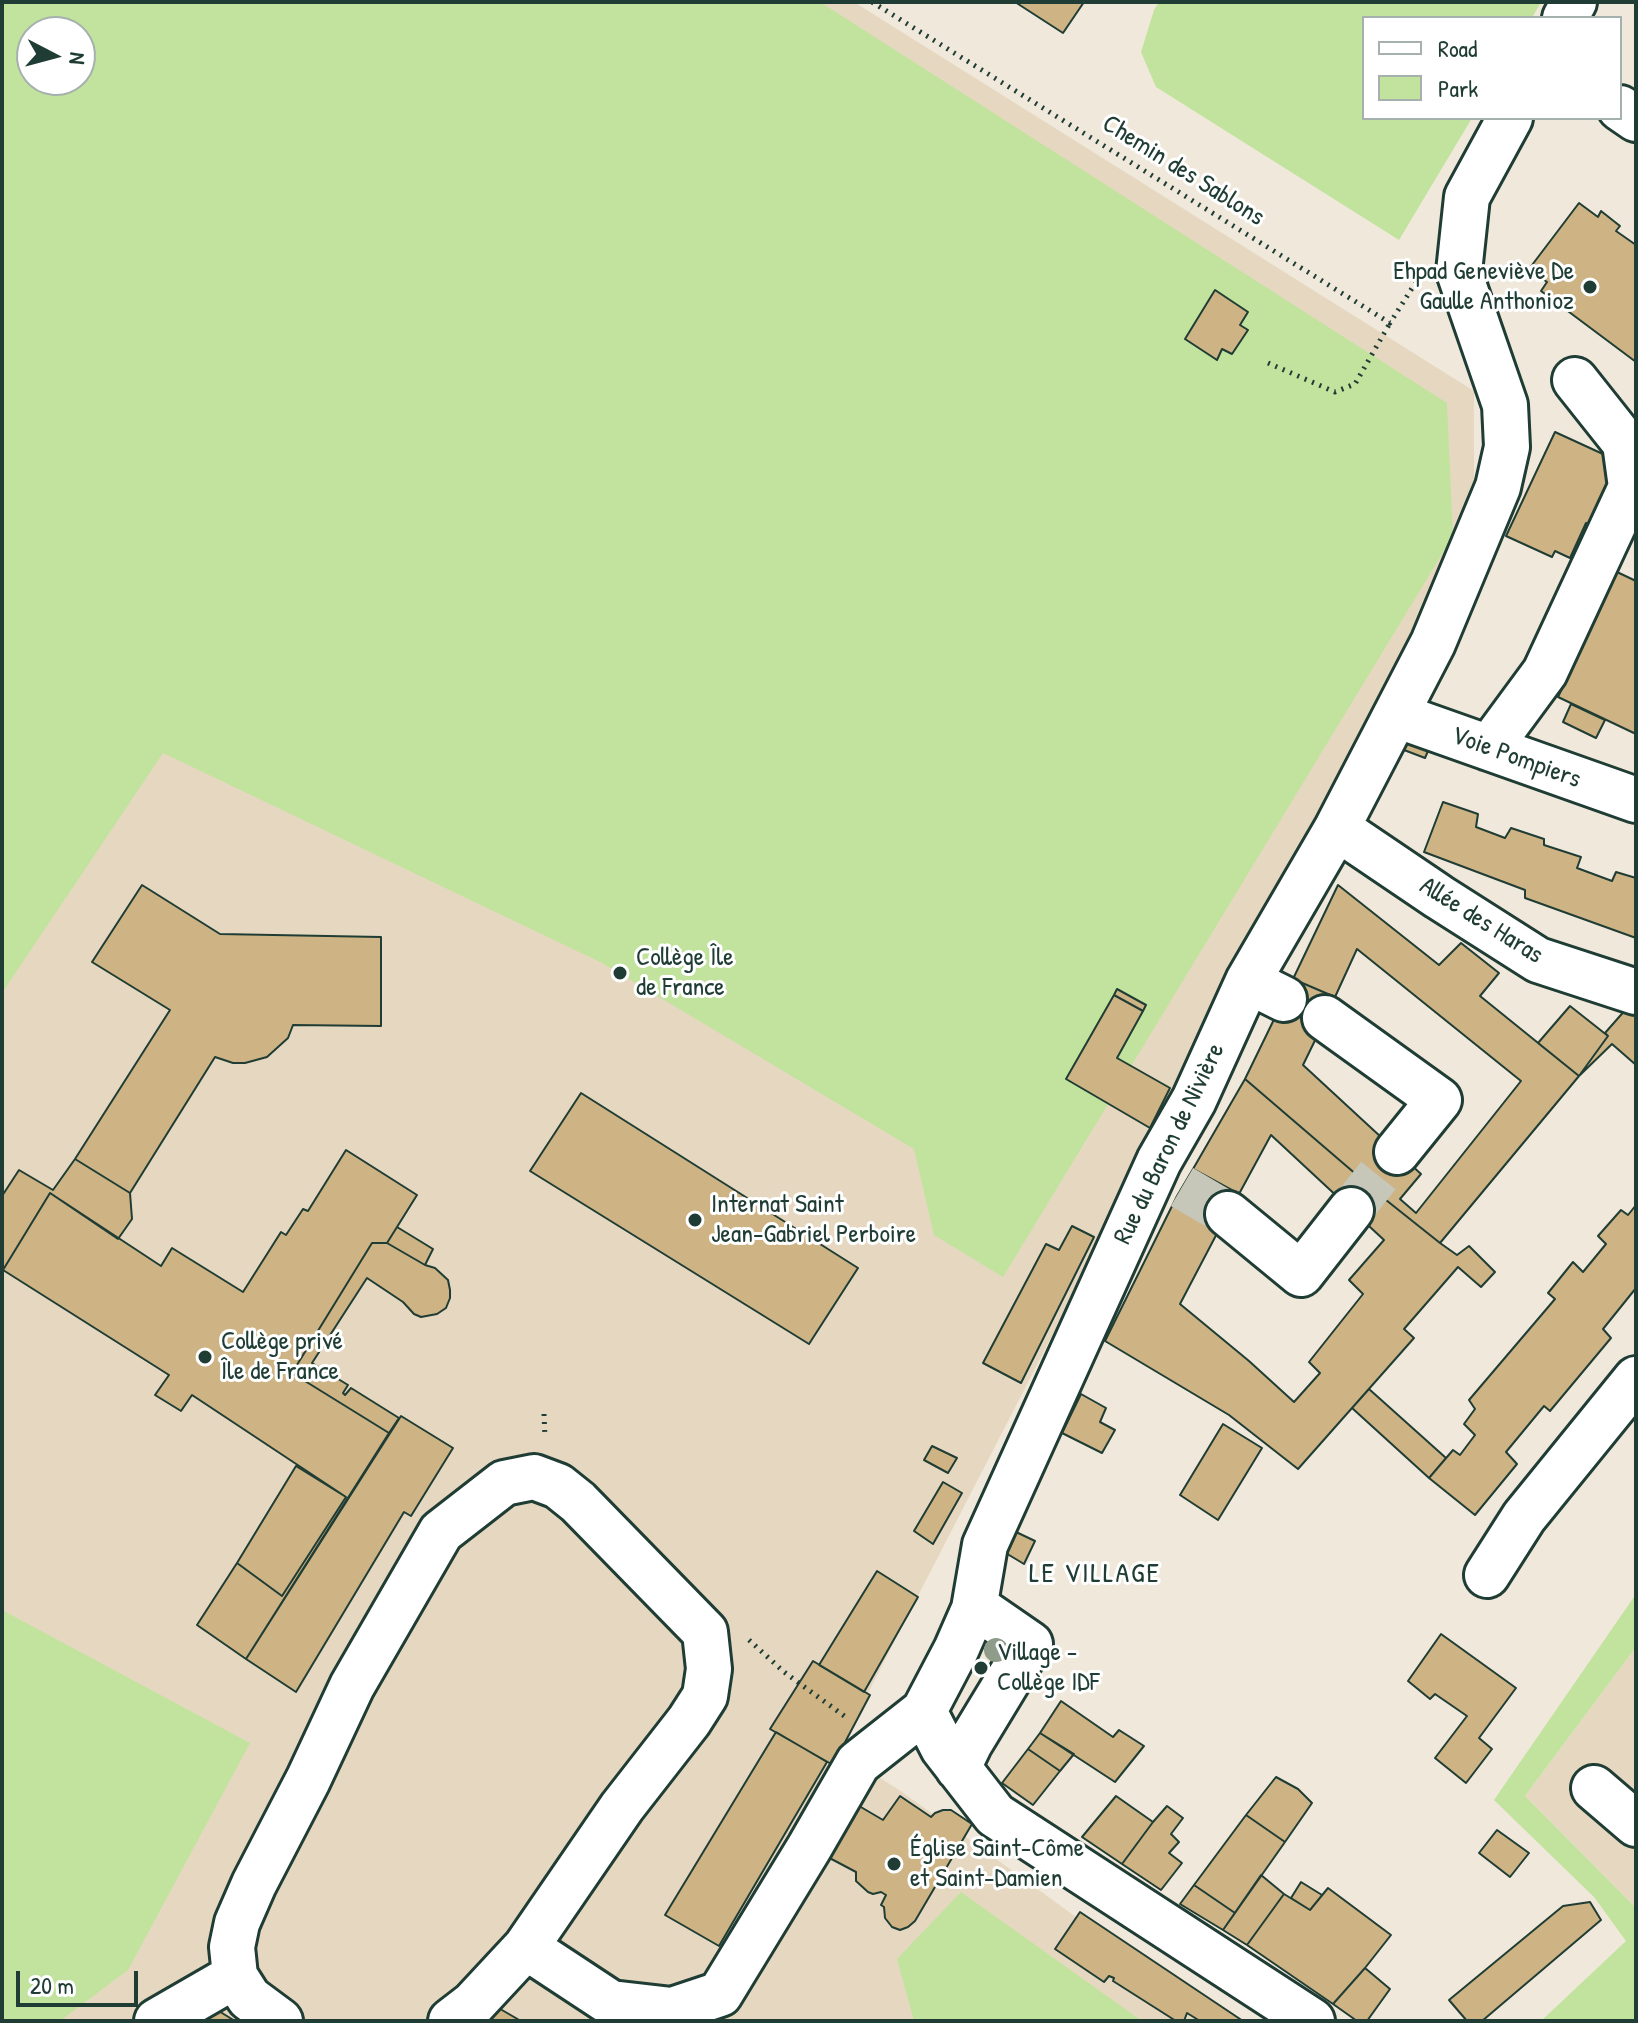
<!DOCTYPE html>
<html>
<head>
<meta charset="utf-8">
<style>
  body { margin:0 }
  #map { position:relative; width:1638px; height:2023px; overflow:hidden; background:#f0e8da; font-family:"Patrick Hand",sans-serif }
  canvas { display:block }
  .frame { position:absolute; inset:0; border:4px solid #1f3d34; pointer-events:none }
  .legend { position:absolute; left:1362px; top:16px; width:260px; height:104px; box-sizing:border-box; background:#fff; border:2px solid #a5b1ae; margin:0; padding:10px 14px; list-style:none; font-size:24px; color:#1f3d34 }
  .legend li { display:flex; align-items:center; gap:16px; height:40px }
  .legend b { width:40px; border:2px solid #a5b1ae }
  .north { position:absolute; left:16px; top:16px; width:80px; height:80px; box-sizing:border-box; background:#fff; border:2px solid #a5b1ae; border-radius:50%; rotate:96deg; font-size:22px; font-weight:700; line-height:32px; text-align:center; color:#1f3d34 }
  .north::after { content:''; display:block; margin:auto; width:28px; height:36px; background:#1f3d34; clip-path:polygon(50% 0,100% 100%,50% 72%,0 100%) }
  .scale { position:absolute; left:16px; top:1971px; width:122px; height:36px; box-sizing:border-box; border:4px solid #1f3d34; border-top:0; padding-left:10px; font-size:24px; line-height:28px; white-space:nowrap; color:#1f3d34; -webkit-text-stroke:6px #fff; paint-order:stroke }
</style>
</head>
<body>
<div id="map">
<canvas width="1638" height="2023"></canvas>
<div class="frame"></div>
<ul class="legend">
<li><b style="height:10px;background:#fff"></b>Road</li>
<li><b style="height:22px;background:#c1e39d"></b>Park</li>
</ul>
<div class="north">N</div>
<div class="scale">20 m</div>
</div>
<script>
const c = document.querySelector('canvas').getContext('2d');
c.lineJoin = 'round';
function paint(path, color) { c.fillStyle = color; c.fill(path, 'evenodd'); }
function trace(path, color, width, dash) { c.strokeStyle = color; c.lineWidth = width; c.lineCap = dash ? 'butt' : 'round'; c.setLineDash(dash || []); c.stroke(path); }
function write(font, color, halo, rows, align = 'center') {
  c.font = font + ' "Patrick Hand",sans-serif'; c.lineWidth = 6; c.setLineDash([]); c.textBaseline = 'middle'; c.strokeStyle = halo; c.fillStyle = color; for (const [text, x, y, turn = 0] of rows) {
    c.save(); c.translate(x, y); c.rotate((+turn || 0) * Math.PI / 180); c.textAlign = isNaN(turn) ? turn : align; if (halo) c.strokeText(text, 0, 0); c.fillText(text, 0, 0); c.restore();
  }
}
paint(new Path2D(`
  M2,2H854L1474,391V531L1139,1167L838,1751L899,1790L977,1845L1219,2021H2ZM32,32H80V80H32Z
  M1636,1647V1908L1525,1796Z`), '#e6d8c0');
paint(new Path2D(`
  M2,2H820L1447,403L1453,536L1003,1277L934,1235L914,1149L602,963L163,753L2,993ZM32,32H80V80H32Z
  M1159,2H1541L1532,18H1364V118H1472L1399,240L1156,87L1141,52L1154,10Z
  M1636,1594V1647L1525,1796L1636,1908V2021H1541L1626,1941L1594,1897L1494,1800Z
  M2,1610L250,1743L128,1970L60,2021H2Z
  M961,1892L1142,2021H1143H914L897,1959Z`), '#c1e39d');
const building = new Path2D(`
  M1015,2H1084L1063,33Z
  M1579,203L1598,217L1601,211L1620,226L1616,231L1636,245V362L1541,291L1547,282L1529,269Z
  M1215,290L1248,312L1240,325L1248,330L1232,354L1222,349L1217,360L1185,339Z
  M1555,432L1616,460L1607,480L1617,484L1596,528L1586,523L1570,558L1555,551L1552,557L1506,536Z
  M1617,572L1636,581V734L1558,697Z
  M1571,704L1605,720L1596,738L1563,722Z
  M1410,735L1431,744L1425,758L1404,750Z
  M1443,802L1478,814L1476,827L1505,838L1511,828L1544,839V845L1581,857L1577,868L1612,881L1616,872L1636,878V938L1525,898V890L1424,852Z
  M142,885L220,934L381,937V1026L293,1025L288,1038L267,1057L245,1063H233L215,1057L130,1193L75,1159L170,1010L92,962Z
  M1338,885L1439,965L1461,943L1499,973L1480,996L1579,1076L1440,1243L1386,1200L1245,1079L1282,1003L1323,1024L1303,1065L1421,1174L1400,1199L1416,1213L1521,1081L1357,949L1335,997L1293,979Z
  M1293,979L1335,997L1323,1024L1282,1003Z
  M1117,989L1146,1005L1143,1011L1114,995Z
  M1114,995L1143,1011L1117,1058L1170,1088L1150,1128L1066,1079Z
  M1634,1000L1636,1002V1065L1612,1044L1579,1076L1608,1036L1605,1033Z
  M1570,1006L1608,1036L1579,1076L1538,1043Z
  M1245,1079L1386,1200L1440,1243L1457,1255L1469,1246L1495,1272L1481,1287L1458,1267L1404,1329L1414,1338L1298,1469L1229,1415L1105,1341L1177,1196L1223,1222L1180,1304L1249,1361L1294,1402L1320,1373L1309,1362L1363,1294L1349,1280L1384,1240L1271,1135L1239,1194L1193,1169Z
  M581,1093L858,1268L809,1344L530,1171Z
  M346,1150L417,1195L387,1243H372L292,1373L389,1433L246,1659L197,1625L237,1563L282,1596L346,1497L192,1395L181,1411L155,1395L169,1375L3,1270L50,1193L161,1266L172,1248L243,1292L281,1232L286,1235L303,1209L308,1211Z
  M75,1159L130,1193L132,1219L118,1239L50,1193L3,1270L2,1269V1196L19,1170L53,1190Z
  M1193,1169L1239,1194L1223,1222L1177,1196Z
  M1636,1205V1288L1603,1329L1611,1338L1550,1411L1544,1406L1506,1452L1517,1464L1475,1515L1429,1478L1453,1450L1460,1455L1475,1435L1464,1424L1475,1409L1469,1400L1555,1299L1548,1293L1573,1262L1583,1272L1606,1244L1598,1236L1621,1210L1628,1215Z
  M1072,1226L1094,1237L1021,1383L983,1363L1046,1244L1059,1250Z
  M397,1227L433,1249L425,1265L387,1243Z
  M372,1243H387L425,1265L435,1268L448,1280L450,1290V1298L446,1308L437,1314L421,1317L414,1314L403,1302L367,1278L312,1363L348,1385L343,1393L345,1395L351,1388L399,1418L389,1433L292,1373Z
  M1369,1389L1446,1458L1429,1478L1352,1408Z
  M1081,1394L1106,1408L1100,1422L1115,1430L1102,1453L1062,1433Z
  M401,1416L453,1448L411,1516L404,1512L296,1692L246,1659Z
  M1223,1424L1262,1448L1218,1520L1180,1495Z
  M932,1446L957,1458L948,1473L924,1460Z
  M296,1466L346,1497L282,1596L237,1563Z
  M943,1482L962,1493L933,1544L914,1531Z
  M1014,1531L1035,1541L1024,1564L1004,1552Z
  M877,1571L918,1597L864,1692L819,1665Z
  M1441,1634L1516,1688L1479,1738L1492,1749L1466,1783L1435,1758L1467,1716L1435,1694L1430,1699L1408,1681Z
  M813,1661L870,1695L833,1765L770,1729Z
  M1061,1701L1113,1737L1119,1730L1144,1746L1115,1782L1040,1733Z
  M776,1732L827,1762L719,1946L665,1915Z
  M1040,1733L1074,1754L1060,1771L1028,1749Z
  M1028,1749L1060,1771L1033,1805L1002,1783Z
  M1276,1777L1298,1789L1312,1803L1285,1842L1246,1815Z
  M900,1796L931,1817L935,1813L943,1810H951L972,1824L915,1921L908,1927L900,1930L892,1927L885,1918L884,1907L881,1905L886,1895L881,1892L873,1894L868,1892L856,1881V1872L822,1854L854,1803L883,1820Z
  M1116,1796L1153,1822L1122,1864L1082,1837Z
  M1167,1806L1183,1818L1171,1834L1179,1842L1169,1853L1182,1863L1161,1890L1122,1864L1153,1822Z
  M1246,1815L1285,1842L1235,1913L1194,1885Z
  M1497,1830L1529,1853L1510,1877L1479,1853Z
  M1261,1875L1284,1894L1247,1945L1223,1930Z
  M1301,1882L1322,1895L1310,1910L1291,1898Z
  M1194,1885L1235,1913L1223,1930L1180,1904Z
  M1328,1888L1391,1935L1365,1968L1333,2004L1247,1945L1284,1894L1310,1910Z
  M1590,1902L1601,1920L1482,2021H1467L1449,2000L1563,1906Z
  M1080,1912L1243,2021H1200L1187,2013L1184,2021H1176L1113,1981L1114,1978L1109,1976L1104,1982L1055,1949Z
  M1365,1968L1390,1989L1367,2021H1357L1333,2004Z
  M495,2006L521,2021H485Z
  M214,2008L235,2021H206Z`);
paint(building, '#ceb384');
trace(building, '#1f3d34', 2);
trace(new Path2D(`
  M1182,1187L1228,1214
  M1351,1210L1397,1152`), '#c6c6b9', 44, [44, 22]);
const minor = new Path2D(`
  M1565,18L1574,2
  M1620,108L1636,119
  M1396,715L1636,800
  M1489,748L1545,672L1631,487L1625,443L1575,380
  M1337,828L1439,897L1538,960L1636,992
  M1248,981L1284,999
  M1325,1018L1439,1100L1397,1152
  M1228,1214L1301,1274L1351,1210
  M1487,1575L1524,1517L1636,1379
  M958,1768L970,1743L1030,1644L988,1615L974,1609
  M1594,1788L1636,1824
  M526,1947L611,2003L672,2010L720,1994L809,1848L858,1763L924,1711
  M157,2021L235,1976
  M280,2021L249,1998L235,1976L232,1947L237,1923L254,1884L308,1780L352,1686L441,1532L504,1483L534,1477L558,1486L578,1502L705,1632L709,1669L705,1696L689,1721L622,1807L526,1947L473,2004L451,2021
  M1312,2021L995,1815L943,1748L924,1711L956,1650L974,1609L985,1545L1159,1161L1194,1100L1248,981L1337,828L1433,643L1498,487L1507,447L1505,405L1459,272L1467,197L1510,118`);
trace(minor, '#1f3d34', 50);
trace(new Path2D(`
  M872,2L1390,323L1416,282
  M1268,363L1335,392L1355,384L1390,323
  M544,1414L545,1437
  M749,1640L784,1672L847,1718`), '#1f3d34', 5, [2, 6]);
trace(minor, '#fff', 44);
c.fillStyle = '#8f9c8a';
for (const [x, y] of [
  [996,1650]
]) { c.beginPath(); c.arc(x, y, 12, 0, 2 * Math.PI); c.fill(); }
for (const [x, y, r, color] of [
  [1590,287,8,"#1f3d34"],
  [620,973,8,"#1f3d34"],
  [695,1220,8,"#1f3d34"],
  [205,1357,8,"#1f3d34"],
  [981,1668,8,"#1f3d34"],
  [894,1864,8,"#1f3d34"]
]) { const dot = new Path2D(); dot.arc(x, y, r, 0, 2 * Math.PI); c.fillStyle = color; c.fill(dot); trace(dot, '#fff', 3); }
write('26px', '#1f3d34', '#fff', [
  ["Chemin des Sablons",1183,171,32],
  ["Voie Pompiers",1516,758,20],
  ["Allée des Haras",1481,921,32],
  ["Rue du Baron de Nivière",1170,1144,-64]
]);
write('26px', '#1f3d34', '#fff', [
  ["Ehpad Geneviève De",1574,272,"right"],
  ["Gaulle Anthonioz",1574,302,"right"],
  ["Collège Île",636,958],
  ["de France",636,988],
  ["Internat Saint",711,1205],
  ["Jean-Gabriel Perboire",711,1235],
  ["Collège privé",221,1342],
  ["Île de France",221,1372],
  ["Village -",997,1653],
  ["Collège IDF",997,1683],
  ["Église Saint-Côme",910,1849],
  ["et Saint-Damien",910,1879]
], 'left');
c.letterSpacing = '2px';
write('28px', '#1f3d34', '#fff', [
  ["LE VILLAGE",1095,1575]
]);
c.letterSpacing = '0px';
</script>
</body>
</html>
